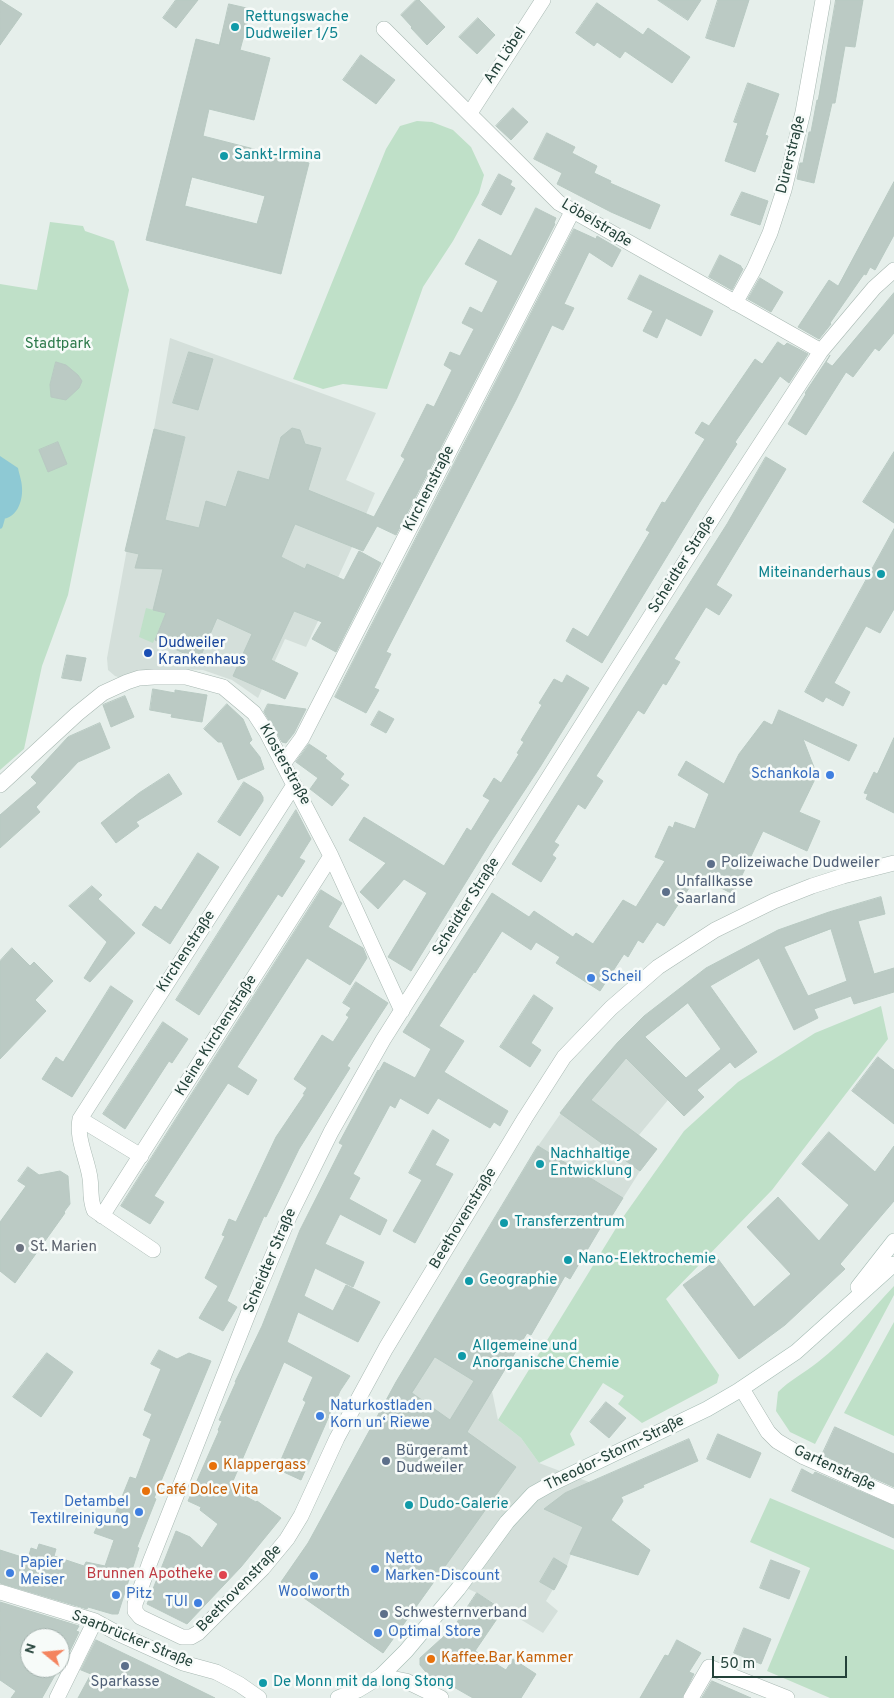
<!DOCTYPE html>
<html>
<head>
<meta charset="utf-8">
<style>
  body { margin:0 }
  #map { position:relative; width:894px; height:1698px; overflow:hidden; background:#e6efeb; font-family:Overpass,sans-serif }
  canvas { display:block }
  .north { position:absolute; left:20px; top:1628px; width:50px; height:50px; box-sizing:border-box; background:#f7fbf9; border:1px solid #a3b1ad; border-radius:50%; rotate:287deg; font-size:14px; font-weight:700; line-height:20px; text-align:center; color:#24423a }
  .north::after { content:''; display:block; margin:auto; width:18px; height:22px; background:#f4845f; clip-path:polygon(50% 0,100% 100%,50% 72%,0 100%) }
  .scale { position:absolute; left:712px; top:1656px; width:135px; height:22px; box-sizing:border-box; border:2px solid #24423a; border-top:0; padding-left:6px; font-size:15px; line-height:18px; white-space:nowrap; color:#24423a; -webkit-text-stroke:4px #f7fbf9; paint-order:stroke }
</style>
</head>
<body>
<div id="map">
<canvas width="894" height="1698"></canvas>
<div class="north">N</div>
<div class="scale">50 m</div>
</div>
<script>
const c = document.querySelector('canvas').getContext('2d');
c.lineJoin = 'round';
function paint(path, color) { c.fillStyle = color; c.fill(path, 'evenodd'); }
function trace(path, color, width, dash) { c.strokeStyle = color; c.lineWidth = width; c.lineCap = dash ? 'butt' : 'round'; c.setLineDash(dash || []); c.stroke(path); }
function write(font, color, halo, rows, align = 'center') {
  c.font = font + ' Overpass,sans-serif'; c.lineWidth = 5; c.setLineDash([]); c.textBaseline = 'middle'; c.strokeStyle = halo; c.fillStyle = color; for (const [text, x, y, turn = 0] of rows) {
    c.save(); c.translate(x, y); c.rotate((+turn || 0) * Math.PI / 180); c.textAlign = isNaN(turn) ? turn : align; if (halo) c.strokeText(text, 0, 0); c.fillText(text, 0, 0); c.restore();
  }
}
paint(new Path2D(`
  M170,338L376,413L346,480L375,493L352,547L306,647L285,639L258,698L232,680L203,670L166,669L121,678L115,676L108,670L107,658L133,516L164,523L185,437L154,429Z
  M634,1026L688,1081L668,1100L639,1135L657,1149L640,1171L608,1222L605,1221L587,1249L565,1276L531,1335L527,1333L492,1391L498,1420L521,1438L539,1463L589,1482L599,1505L621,1497L623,1502L611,1520L650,1550L638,1575L571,1554L567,1566L546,1601L558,1611L543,1633L477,1593L439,1575L383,1653L281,1582L308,1543L396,1382L538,1146L577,1090L614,1046Z`), '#d4dfda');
paint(new Path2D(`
  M417,121L432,122L453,130L471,147L484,175L479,193L453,241L423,287L387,389L343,384L323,389L293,379L386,149L400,126Z
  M50,222L83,226L85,231L114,241L129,290L68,595L42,666L24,749L0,770V284L37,290Z
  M146,608L166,613L153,643L139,637Z
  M881,1006L888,1039L772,1190L666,1299L719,1375L717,1383L642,1423L618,1404L624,1396L603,1383L570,1434L575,1445L539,1463L521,1438L498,1420L621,1220L684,1131L738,1082L815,1033Z
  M894,1286V1295L815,1444L790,1432L776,1411L778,1392C790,1380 804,1373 818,1362C846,1340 870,1312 894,1286Z
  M894,1322V1436L844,1413Z
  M770,1498L894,1550V1698H830L767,1671L810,1568L750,1542Z`), '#bfe0c8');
paint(new Path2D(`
  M0,456L18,468C19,474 22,481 22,488C23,502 16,520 0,519Z`), '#8ec9d4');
trace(new Path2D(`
  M0,526L2,519`), '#8ec9d4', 5.5);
const building = new Path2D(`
  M0,0L22,14L0,45Z
  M176,0H198L176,28L163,18Z
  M416,0H419L445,27L427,45L411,28L412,27L401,15Z
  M658,0H701L688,20Z
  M718,0H749L734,47L706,38Z
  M836,0H863L855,47L845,46L835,103H832L814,183L797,179L800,163H803L809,132H811L817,100H818Z
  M597,3L643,35L648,28L690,57L672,83L625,51L620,58L597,42L594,46L576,33Z
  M229,4L251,9L240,50L270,58L254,120L209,109L203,136L309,163L281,274L146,240L196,39L219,45ZM192,177L265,196L257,224L185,206Z
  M478,18L495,35L477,54L459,37Z
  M361,55L395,80L376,104L343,80Z
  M748,83L779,94L765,135L768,136L755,172L725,161L738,123L734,122Z
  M513,108L528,122L511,140L496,126Z
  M547,133L575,147L572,153L597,166L594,173L611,181L610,183L660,205L650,229L611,212L557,184L562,173L534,159Z
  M499,174L512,181L510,185L515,188L501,215L482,205Z
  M894,182V235L875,270L870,267L866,275L864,274L830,323L831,324L819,339L798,327L829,280L838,286Z
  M742,192L768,201L760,225L731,215Z
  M536,208L556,218L554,223L555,224L396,535L377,526L363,551L295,524L281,557L305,569L307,564L344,580L359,551L381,563L336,652L312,639L322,622L294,611L271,660L298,673L285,699L233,676L252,634L217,618L199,660L155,640L166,613L153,610L163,569L135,568L139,554L125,551L154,429L185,437L165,520L199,528L206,501L226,507L238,471L269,480L281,437L292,428L300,430L305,444L321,448L308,490L374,517L405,459L401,456L427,404L434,407L452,370L444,365L450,352L460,356L474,329L462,323L470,307L482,313L498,281L465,264L479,239L511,256Z
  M574,229L596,239L597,236L621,250L612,267L589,252L564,304L574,308L563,330L552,325L516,400L386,652L391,654L374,688L379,690L366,713L335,697Z
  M720,255L741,266V267L743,269L732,290L709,277Z
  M640,275L713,311L701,336L666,318L657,338L643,331L653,311L628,299Z
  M760,278L783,292L771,312L748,299Z
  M894,293V333L879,351L875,348L853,377L846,372L806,435L788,424L806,394L805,393L829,357L830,355L826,362L832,366Z
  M778,342L784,346L787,343L808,354L789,383L780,376L735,442L737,444L700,502L602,663L566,641L573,628L588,637L650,532L646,530L662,502L665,503L705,439L695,433L702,422L709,426L755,359L762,364Z
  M189,352L213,359L198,410L173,403Z
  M56,362L66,365L78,375L82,381L79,388L66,400L51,397L50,385Z
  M58,442L67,464L48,472L39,450Z
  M894,452V523L863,502Z
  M766,457L786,469L716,585L732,595L719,615L706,607L674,659L680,662L666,685L663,683L644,714L638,710L596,776L603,781L585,809L578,804L554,842L559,845L552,855L556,858L541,882L512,864L727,524Z
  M894,529V609L880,633L866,626L834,683L850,692L843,706L826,697L823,702L805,692Z
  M67,655L86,658L81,681L62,678Z
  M567,675L589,688L540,767L490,843L411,971L388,957L427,893L404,879L378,909L360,892L386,863L349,840L364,817L444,866L467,828L471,831L490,800L483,796L494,778L501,783L519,754L517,753L524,742L521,740L542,705L539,703L554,679L562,683Z
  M153,689L175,693V690L207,695L202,722L171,717L172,714L150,710Z
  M125,696L134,717L111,727L103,705Z
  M227,704L243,719L252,740L249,743L260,757L264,769L238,780L222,742H218L204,729Z
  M268,704L306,709L294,733L286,743L282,742L264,712Z
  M779,710L857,745L849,761L803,739L817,775L799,812L820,821L807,851L763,831L733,894L697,876L664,926L657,922L643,943L638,940L628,957L624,954L600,991L556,963L560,957L536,942L531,950L502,931L475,973L474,972L439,1026L464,1041L444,1072L508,1111L500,1126L494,1122L490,1128L438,1098L428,1114L400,1098L395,1108L390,1105L353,1174L360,1178L349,1199L387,1220L380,1235L340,1214L325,1244L364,1262L353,1287L315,1268L304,1296L333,1311L346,1285L380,1302L358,1342L298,1312L287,1342L350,1376L340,1391L301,1480L277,1469L306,1402L303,1400L313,1377L284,1362L230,1488L256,1502L257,1501L281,1518L241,1567L187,1624L147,1604L176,1531L190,1537L202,1548L218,1524L200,1510L201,1507L188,1501L219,1431L218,1430L222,1421L219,1420L236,1382H235L262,1326L300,1230L343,1145L339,1143L378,1070L379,1071L384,1062L415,1078L431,1049L403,1032L492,893L529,917L534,911L573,937L576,933L593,944L623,900L636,907L665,861L655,857L669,826L673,828L675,822L695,829L709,794L678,775L686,761L724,784L739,754L764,721L772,725Z
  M379,711L394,719L386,733L371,725Z
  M100,723L110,748L78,762L36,807L40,812L0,848V815L37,783L31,777L68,737Z
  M894,738V813L866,799L868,794L864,793L874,772L877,774Z
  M309,744L327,756L325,758L344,774L340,779L349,785L332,806L310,789L318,778L296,762Z
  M169,774L182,794L136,822L139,826L116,843L101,823L139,793Z
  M244,782L260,792L263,797V801L240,836L218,822Z
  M296,810L311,839L299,858L305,861L282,897L278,894L199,1015L176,1000Z
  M198,853L219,867L170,944L142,925L155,906L161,910Z
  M92,886L102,895L98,899L135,933L90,982L84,978L107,942L69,906Z
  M321,890L342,903L328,927L363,948L367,958L350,985L307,958L237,1067L257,1080L248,1095L228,1083L154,1196L164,1202L150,1224L121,1206Z
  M881,897L885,914L858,921L874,974L894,968V992L854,1004L851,996L814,1009L818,1018L794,1030L759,958L710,986L757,1052L735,1068L730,1062L697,1090L704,1097L684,1116L626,1058L591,1100L657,1149L640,1171L560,1113L587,1078L618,1042L644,1016L706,968L778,930L829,912ZM831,929L847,981L808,996L784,947ZM688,1003L721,1049L686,1078L645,1037Z
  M12,948L30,966L34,962L53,981L35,1000L46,1011L0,1059V961Z
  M356,982L388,1003L347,1066L350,1068L299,1149L266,1217L264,1216L227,1301L237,1307L223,1331L199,1318L218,1286L205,1278L225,1236L222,1235L229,1219L236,1222L276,1137L305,1094H303L307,1088L294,1079L322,1035L333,1042L349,1017L346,1015L351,1008L343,1003Z
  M111,986L133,1001L72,1097L42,1079L56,1057L63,1062Z
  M534,995L553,1008L531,1043L541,1050L530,1067L500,1047Z
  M163,1022L188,1039L172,1063L169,1061L125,1129L103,1114Z
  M878,1057L894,1070V1124L852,1091Z
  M433,1130L449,1140L435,1165L453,1174L415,1243L393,1231L422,1180L409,1173Z
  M829,1132L875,1172L894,1146V1201L840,1264L845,1269L785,1325L739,1359L683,1285L718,1259L754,1307L791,1274L747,1227L778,1197L819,1241L849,1205L802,1164Z
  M538,1146L623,1198L608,1222L605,1220L570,1279L565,1276L531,1335L527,1333L467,1432L516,1467L383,1653L281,1582L308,1543L396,1382ZM435,1357L474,1381L450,1420L412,1393Z
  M28,1167L39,1175L60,1171L68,1176L70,1204L64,1212L65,1213L15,1283L0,1271V1222L26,1186L18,1181Z
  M159,1350L177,1359L189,1353L211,1361L154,1498L156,1499L137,1547L139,1548L118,1614H112L88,1607L87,1609L0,1583V1550L28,1559L31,1548L37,1550L39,1544L56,1549L54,1556L84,1566L86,1562L105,1566L114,1540L94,1533L100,1520L111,1524L130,1477L136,1479L151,1439L143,1435L152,1414L144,1410L161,1369L151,1364Z
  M47,1353L73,1372L41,1417L13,1397Z
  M606,1402L626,1418L609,1438L590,1422Z
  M835,1427L894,1454V1487L822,1455Z
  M718,1434L761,1453L750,1478L707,1459Z
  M689,1439L698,1461L643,1485L644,1487L621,1497L623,1501L611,1520L650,1550L638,1575L570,1554L583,1527L544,1509L565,1493Z
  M802,1469L813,1475L815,1472L894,1506V1538L792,1491Z
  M554,1558L567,1566L554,1590L540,1582Z
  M771,1560L800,1571L789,1599L760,1588Z
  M477,1593L503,1610L475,1651L506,1670L513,1659L536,1674L521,1698H473L445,1682L441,1686L436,1681L434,1682L420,1665V1658L453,1628Z
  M0,1602L79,1626L76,1631L79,1632L65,1661L60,1659V1638H30V1668H59L42,1698H11L16,1691L0,1680Z
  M744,1628L771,1639L761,1664L734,1653Z
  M96,1640L150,1666L215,1698H78L91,1674L81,1670Z
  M677,1640L701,1653L689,1672L694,1674L682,1698H640L665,1655L668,1656Z
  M712,1681L751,1698H702Z`);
paint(building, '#bbcac4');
trace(building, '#b8c9c2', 1);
const street = new Path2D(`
  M384,29L559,203L821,351
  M470,113L543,0
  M894,270L874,288L821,351L724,500L383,1040L331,1132L289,1217L250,1309L150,1562L135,1604V1611L140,1617L182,1637H191L198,1633L263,1568L287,1539L301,1516L337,1438L386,1348L525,1118L564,1057L611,1008L658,967L715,930L774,901L812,886L843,876L894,863
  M735,303L754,269L770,233L784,190L803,112L823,0
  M283,764L302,738L572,212
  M0,785L77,714L103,693L127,682L139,678L154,677H186L223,687L254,713L267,733L331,856L402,1011
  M80,1119L141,1156
  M102,1216L331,856
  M153,1250L94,1210C89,1196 92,1191 90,1178C87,1158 76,1138 80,1119L294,785
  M742,1389L768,1432L777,1441L804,1457L894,1497
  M0,1592L95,1621L117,1633L183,1663L216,1672L239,1684L259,1698
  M381,1676L406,1681L441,1698
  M57,1698L95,1621
  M691,1698L709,1667L787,1698`);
const secondary = new Path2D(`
  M858,1287L894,1241
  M338,1698L358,1690L381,1676L406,1651L458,1589L507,1522L533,1494L549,1485L707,1409L738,1391L796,1352L894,1264`);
trace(street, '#a8b8b2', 16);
trace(secondary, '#a4bbb3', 16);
trace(street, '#fff', 15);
trace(secondary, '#fff', 15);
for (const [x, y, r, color] of [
  [235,27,5,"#0f9aa8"],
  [224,156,5,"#0f9aa8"],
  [881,574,5,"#0f9aa8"],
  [148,653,5,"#1a4fb4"],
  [830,775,5,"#3f7fe0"],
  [711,864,5,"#5c6f8a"],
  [666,892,5,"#5c6f8a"],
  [591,978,5,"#3f7fe0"],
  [540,1164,5,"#0f9aa8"],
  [504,1223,5,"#0f9aa8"],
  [20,1248,5,"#6b7280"],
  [568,1260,5,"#0f9aa8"],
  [469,1281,5,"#0f9aa8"],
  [462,1356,5,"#0f9aa8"],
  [320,1416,5,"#3f7fe0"],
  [386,1461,5,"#5c6f8a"],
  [213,1466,5,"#e8710a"],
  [146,1491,5,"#e8710a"],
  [409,1505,5,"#0f9aa8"],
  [139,1512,5,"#3f7fe0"],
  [375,1569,5,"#3f7fe0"],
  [10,1573,5,"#3f7fe0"],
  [223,1575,5,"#e0444e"],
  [314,1576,5,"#3f7fe0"],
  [116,1595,5,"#3f7fe0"],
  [198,1603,5,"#3f7fe0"],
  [384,1614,5,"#5c6f8a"],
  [378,1633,5,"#3f7fe0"],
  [431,1659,5,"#e8710a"],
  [125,1666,5,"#5c6f8a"],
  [263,1683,5,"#0f9aa8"]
]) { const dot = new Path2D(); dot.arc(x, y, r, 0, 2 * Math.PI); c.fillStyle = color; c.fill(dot); trace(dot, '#f7fbf9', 2); }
write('15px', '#0d838f', '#f7fbf9', [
  ["Rettungswache",245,18],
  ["Dudweiler 1/5",245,35],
  ["Sankt-Irmina",234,156],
  ["Miteinanderhaus",871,574,"right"],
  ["Nachhaltige",550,1155],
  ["Entwicklung",550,1172],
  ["Transferzentrum",514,1223],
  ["Nano-Elektrochemie",578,1260],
  ["Geographie",479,1281],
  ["Allgemeine und",472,1347],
  ["Anorganische Chemie",472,1364],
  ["Dudo-Galerie",419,1505],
  ["De Monn mit da long Stong",273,1683]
], 'left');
write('15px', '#24423a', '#f7fbf9', [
  ["Am Löbel",506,56,-57],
  ["Dürerstraße",792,155,-76],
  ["Löbelstraße",596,224,31],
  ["Kirchenstraße",430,489,-63],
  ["Scheidter Straße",683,565,-58],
  ["Klosterstraße",284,765,61],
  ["Scheidter Straße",467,907,-58],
  ["Kirchenstraße",187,952,-57],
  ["Kleine Kirchenstraße",217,1036,-58],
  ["Beethovenstraße",464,1219,-59],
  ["Scheidter Straße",271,1261,-67],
  ["Theodor-Storm-Straße",615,1454,-26],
  ["Gartenstraße",834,1469,25],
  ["Beethovenstraße",240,1589,-46],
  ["Saarbrücker Straße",132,1640,22]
]);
write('15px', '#2d7a4b', '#f7fbf9', [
  ["Stadtpark",58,345]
]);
write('15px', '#164399', '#f7fbf9', [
  ["Dudweiler",158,644],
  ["Krankenhaus",158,661]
], 'left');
write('15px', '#366cbe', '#f7fbf9', [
  ["Schankola",820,775,"right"],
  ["Scheil",601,978],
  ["Naturkostladen",330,1407],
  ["Korn un‘ Riewe",330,1424],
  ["Detambel",129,1503,"right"],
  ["Textilreinigung",129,1520,"right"],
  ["Netto",385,1560],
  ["Marken-Discount",385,1577],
  ["Papier",20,1564],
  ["Meiser",20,1581],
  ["Woolworth",314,1593,"center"],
  ["Pitz",126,1595],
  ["TUI",188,1603,"right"],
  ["Optimal Store",388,1633]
], 'left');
write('15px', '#4e5e75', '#f7fbf9', [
  ["Polizeiwache Dudweiler",721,864],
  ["Unfallkasse",676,883],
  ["Saarland",676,900],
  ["Bürgeramt",396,1452],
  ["Dudweiler",396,1469],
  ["Schwesternverband",394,1614],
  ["Sparkasse",125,1683,"center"]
], 'left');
write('15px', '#5b616d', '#f7fbf9', [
  ["St. Marien",30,1248]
], 'left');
write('15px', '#c56008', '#f7fbf9', [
  ["Klappergass",223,1466],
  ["Café Dolce Vita",156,1491],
  ["Kaffee.Bar Kammer",441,1659]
], 'left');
write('15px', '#be3a42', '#f7fbf9', [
  ["Brunnen Apotheke",213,1575]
], 'right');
</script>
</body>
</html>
